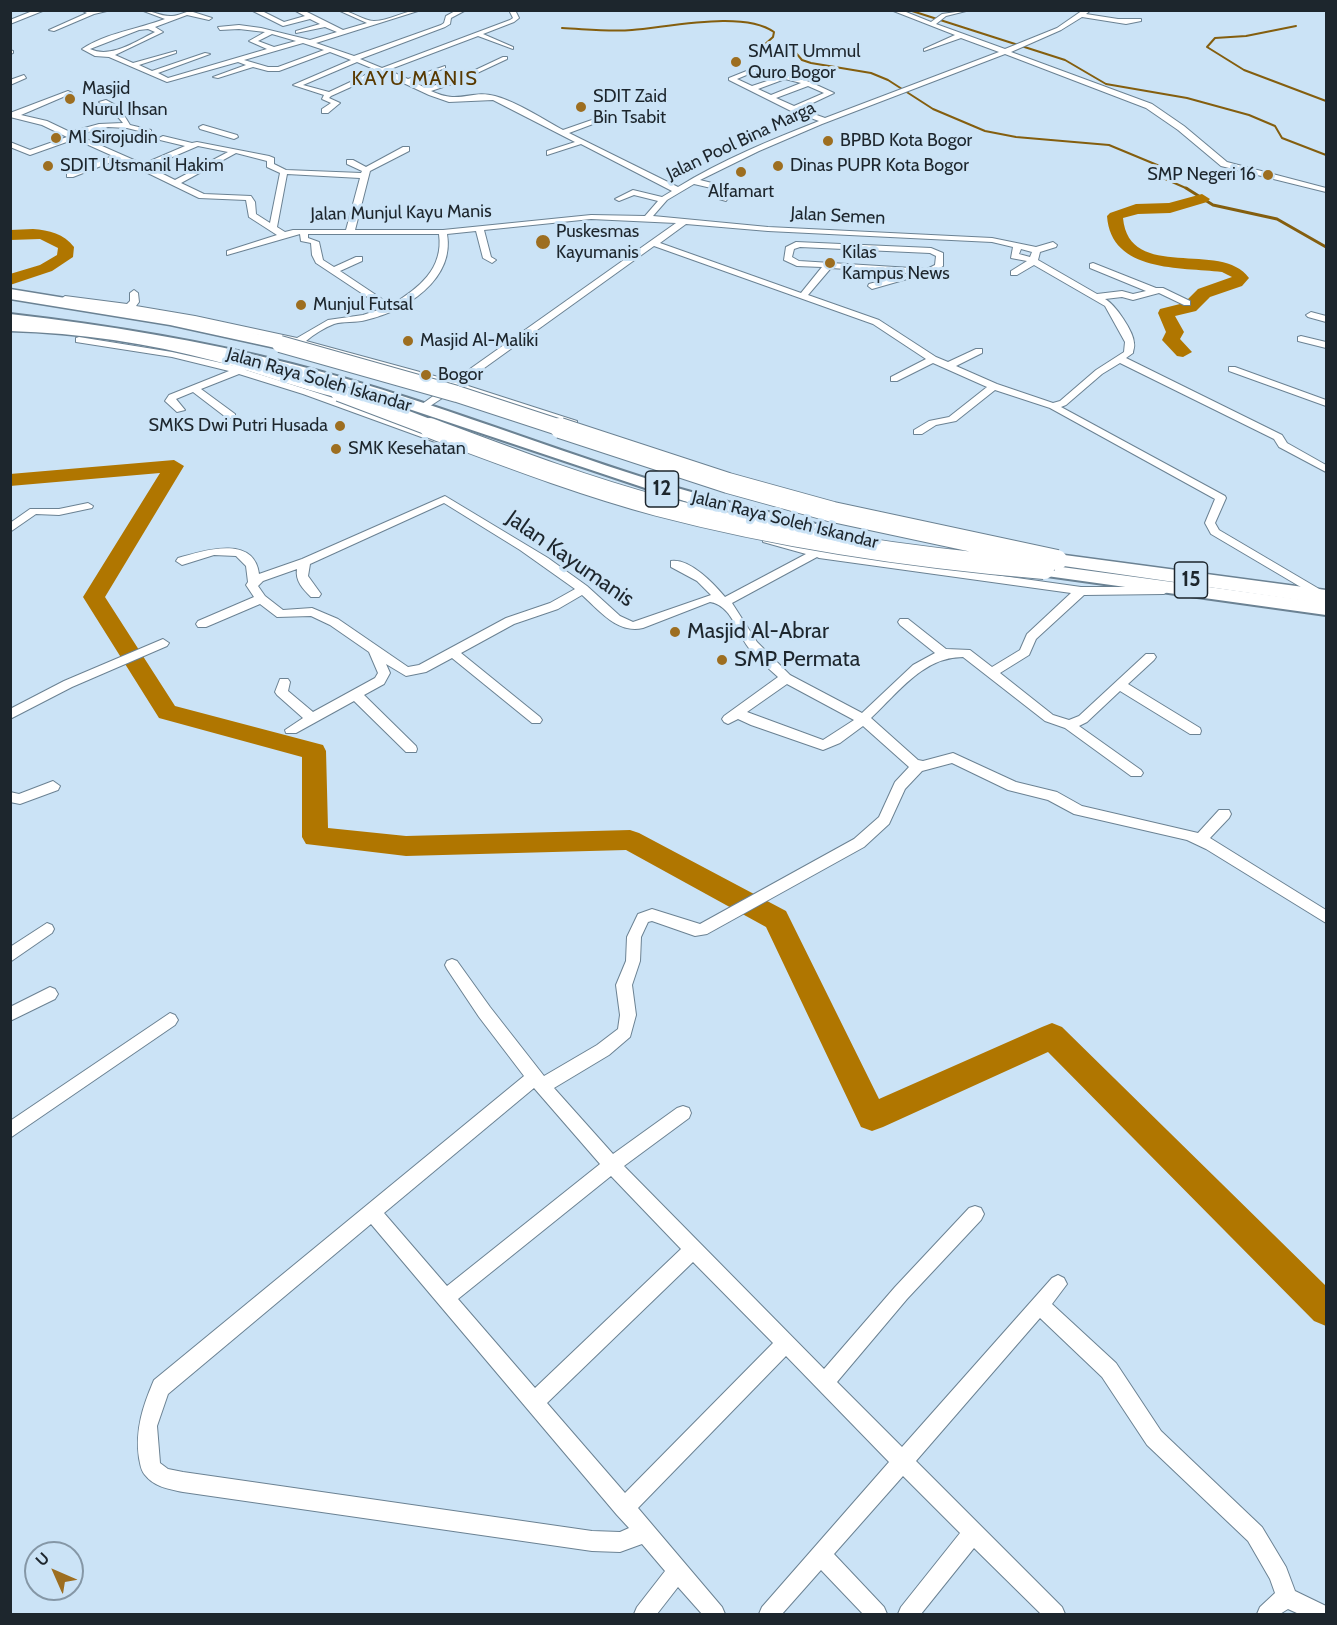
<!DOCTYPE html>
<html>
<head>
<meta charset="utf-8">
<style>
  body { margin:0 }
  #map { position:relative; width:1337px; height:1625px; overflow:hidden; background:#cbe3f6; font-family:Cabin,sans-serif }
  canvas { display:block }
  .frame { position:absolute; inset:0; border:12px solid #1d262d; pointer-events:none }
  .north { position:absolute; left:24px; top:1541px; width:60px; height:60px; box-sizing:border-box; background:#cbe3f6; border:2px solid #8597a6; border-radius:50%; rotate:315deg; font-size:16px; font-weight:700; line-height:24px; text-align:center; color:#1d262d }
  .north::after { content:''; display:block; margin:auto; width:21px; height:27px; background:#9d6e20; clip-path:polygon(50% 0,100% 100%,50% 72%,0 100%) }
</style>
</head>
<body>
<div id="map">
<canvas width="1337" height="1625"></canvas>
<div class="frame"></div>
<div class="north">U</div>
</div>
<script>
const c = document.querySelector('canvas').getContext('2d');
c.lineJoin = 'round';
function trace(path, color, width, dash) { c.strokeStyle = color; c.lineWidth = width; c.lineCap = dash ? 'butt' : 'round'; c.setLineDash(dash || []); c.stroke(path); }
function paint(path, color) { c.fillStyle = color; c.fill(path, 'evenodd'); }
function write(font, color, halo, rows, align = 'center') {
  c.font = font + ' Cabin,sans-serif'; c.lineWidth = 6; c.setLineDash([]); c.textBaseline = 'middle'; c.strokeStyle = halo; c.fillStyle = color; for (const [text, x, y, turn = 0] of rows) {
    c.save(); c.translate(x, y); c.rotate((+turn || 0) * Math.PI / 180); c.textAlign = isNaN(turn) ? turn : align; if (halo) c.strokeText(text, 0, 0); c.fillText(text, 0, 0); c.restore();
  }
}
trace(new Path2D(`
  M909,10L1065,60L1106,84L1187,98L1249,115L1275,126L1282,138L1326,155
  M1296,26L1246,36L1215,38L1207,47L1244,70L1326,101
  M562,28C585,29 609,32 632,30C669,27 744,10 774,32L773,37L763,46L796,53L802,60L811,63L871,73L888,80L933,109L985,131L1016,137L1109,145L1162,167L1163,178L1188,189`), '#845e0e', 2);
trace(new Path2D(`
  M1186,188L1213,205L1277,219L1326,247`), '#845e0e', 3);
paint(new Path2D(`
  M1202,194L1210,199L1207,202L1170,213L1138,214L1123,218C1129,283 1222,239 1249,278L1242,286L1210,297L1196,311L1175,316L1184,332L1180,339L1192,352L1183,357L1177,356L1162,340L1166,332L1158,313L1160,309L1184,303L1198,289L1232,277L1222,272C1181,267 1111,273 1107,216L1110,213L1136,204L1169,203Z
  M33,229C49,230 64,234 74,247L73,257L52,271L10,285V274L40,265L57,255L58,248L40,239L10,240V230Z
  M174,460L184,466L105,597L175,706L323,745L326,751L328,828L406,836L630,830L639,833L786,911L879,1099L1042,1027L1052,1023L1062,1027L1326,1286V1326L1314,1321L1048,1052L883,1127L872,1131L861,1127L766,927L626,850L406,856L306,844L302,837V757L159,718L83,597L160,473L10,486V474Z`), '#b07600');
const minor = new Path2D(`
  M35,10H45L10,24V20Z
  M81,10H111L94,14L54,31L49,30L87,13Z
  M141,10C151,10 162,17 172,16C180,16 187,10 197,10L193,12L212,18L209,20L187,15L155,27L163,32L115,55L133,63L176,51V53L139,65L152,71L205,53L210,54L158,73L168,78L267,49L249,41L265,32L239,29L220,30L218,27L239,25L261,28L310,40L337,32L325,27L296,33V31L320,24L310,19L283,26L251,10H260L284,22L305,16L294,10H303L343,30L367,23L338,10C351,10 363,21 374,21C390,21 404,10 421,10L316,43L354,56L441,25L444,23L446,16L457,10H466L451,18L450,24L445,27L360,59L382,68L510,20L513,18L509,10H515L519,18L514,22L483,34L513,47V49L478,36L388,70L408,79L445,66V68L413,81L425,88L454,80L503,57H507V59L458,82L431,91C460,105 471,89 495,96C517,102 543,119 563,130L609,114V118L569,133L678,187C722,160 771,140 819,121L791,111L729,80V78L754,68L756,71L737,79L752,86L785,75L810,82L834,93L800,109L825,118L999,52L961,38L924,51V49L955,35L891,10H901L931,22L942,14L970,10L946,16L936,24L1005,49L1057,28L1083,10H1091L1086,14L1118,19H1141V21L1126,24L1082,17L1061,30L1011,52L1152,104L1184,126L1227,162L1326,188V192L1221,166L1178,130L1146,108L1005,54L822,124L759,151L700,180L732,188L733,190L726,201L719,199L724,191L694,184L667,200L653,216L768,227L992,238L1036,247L1053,242L1057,245L1056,247L1040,252L1038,260L1097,294L1122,291L1133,294L1146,291L1090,268V264L1093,263L1156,288H1163L1190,301V305H1184L1159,293L1133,300L1122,297L1105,299C1115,304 1134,332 1134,343C1135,347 1133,350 1133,353L1126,358L1282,435L1287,443L1326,465V472L1279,447L1274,439L1120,363L1102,374L1066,405L1061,407L1225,496L1226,498L1215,523L1219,530L1326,593L1324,596H1316L1211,534L1205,523L1215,499L1050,408L995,390L956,421L936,425L922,434H914V430L929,421L949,417L987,387L933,363L897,381H891V377L926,359L873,324L654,246L462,384L577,421V425L573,426L456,389L421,412L416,409L418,407L447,386L259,335L130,310L62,301L61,299L65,296L127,304L130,301V293L134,290L138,293L139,302L136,306L195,316L297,338L328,320L363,315L384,308L316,263L312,255L311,243L301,241L300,234L227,255V251L277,235L249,217L246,200L199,198L119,159L73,177H67V173L113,156L75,139L30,155L10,147V142L30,150L67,137L42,125L10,117V113L68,91L72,93L70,94L21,115L47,121L70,132L99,124L123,123L113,111L99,102L106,100L119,107L130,125L151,130V134L127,128L108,127L77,135L143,164L185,146L160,140L159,138L163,136L192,143L197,142L269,156L274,158V164L286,170L361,173L362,171L347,164V160H353L366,167L403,147H409V151L370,171L355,230H443L591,215L645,216L658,201L634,195L619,201L615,199L633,190L662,197L672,191L581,144L547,155V151L575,142L493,100L449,102L429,95L382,73L331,96L329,98L340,103L328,113H322V109L331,103L322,99L324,95L293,85L351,60L330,52L279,71H268L253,67L218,78L213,77L246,65L238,62L167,82L109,57L95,56L82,49C106,33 138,29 165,19ZM148,29L155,32C136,41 111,59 90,49L139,30ZM272,34L296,41L274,47L258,41ZM303,43L324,50L278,67H268L244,60ZM357,62L376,70L329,92L303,85ZM785,79L801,83L771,95L758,89ZM808,86L824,93L794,106L776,98ZM198,146L228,152L175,180L149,167ZM236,153L267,161V167L280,173L270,223L256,214L255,202L251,196L204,194L181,183ZM287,174L360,178L346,230H293L285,232L277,227ZM591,219L676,223L453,381L306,341C314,334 324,328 334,324C344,321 355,323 366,320C405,311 455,280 447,234L476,231L483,258L492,263L496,260L491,257L484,230ZM686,224L768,231L992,242L1013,247L1011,258L1027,261L1011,271V275H1017L1034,265L1105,306L1125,342L1124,352L1096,370L1060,401L1053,403L997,384L956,366L982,353V349H976L948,362L936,357L879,320L808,295L831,268L908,273L869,284L868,286L872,289L914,277V274H931L943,266V253L931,248L796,242L786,247L784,260L797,266L822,267L801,293L660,243ZM308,234H439C444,269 418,289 391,305L340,271L362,261V257H356L334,267L323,260L319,242L308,238ZM800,247L930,253L936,256L935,265L927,269L799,261L792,257L794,249ZM1021,249L1032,252L1030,257L1019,254Z
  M10,50L13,51V53L10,54Z
  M24,75L26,78L10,85V80Z
  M203,125L237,135L238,137L234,139L200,129L199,127Z
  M1311,312L1326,316V322L1308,317L1306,315Z
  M1301,336L1326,342V348L1298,341V337Z
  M79,337L172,352L244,368L246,370L355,405L444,440L439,443L435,442L303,394L239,374L201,389L235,414V418H227L193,392L176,399L185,410L177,412L165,401L169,395L229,371L172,357L76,342V338Z
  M1229,367H1235L1326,400V406L1229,371Z
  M445,496L548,558L587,586L620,616L633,622L711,595L697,581L671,567V561C690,558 715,585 725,597L806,554L763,542V538L767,537L815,549L820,547L825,551L1081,587H1168L1170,590L1164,594L1084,595L1036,639L1029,655L1000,673L1053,715L1069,720L1079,716L1146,654H1154L1156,657L1154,660L1128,684L1200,728L1201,731L1200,734H1190L1120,691L1087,722L1079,726L1141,770L1143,773L1141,776H1131L1065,728L1045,721L963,657C923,657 898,693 871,718L918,760L923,761L953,753L1016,782L1057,792L1082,806L1198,833L1219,810H1229L1231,814L1229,818L1210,838L1326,910V923L1206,849L1187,840L1074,814L1048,800L1008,790L952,763L922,771L905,789L889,824L864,847L707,934L695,936L652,921L648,922L641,937L640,961L632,985L636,1015L630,1037L609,1055L554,1088L613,1154L677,1108L683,1106L689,1108L691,1113L689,1118L624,1166L824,1369L895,1287L969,1208L975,1206L981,1208L984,1214L981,1220L907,1299L837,1382L902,1447L1052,1278L1058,1275L1064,1278L1067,1284L1052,1304L1116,1363L1161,1431L1262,1527L1286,1567L1295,1591L1326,1606V1614H1299L1288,1609L1280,1614H1257L1260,1607L1275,1593L1270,1579L1248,1541L1147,1445L1102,1377L1040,1318L916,1461L1062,1607L1065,1614H1041L974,1548L921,1614H898L901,1607L960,1533L903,1476L834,1554L884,1607L887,1614H863L821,1570L782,1614H759L762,1607L889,1462L786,1356L638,1508L722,1607L725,1614H702L678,1587L657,1614H634L637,1607L665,1571L642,1544L620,1552L592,1551L183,1492C169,1489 154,1487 145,1475C141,1471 140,1463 139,1458C135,1429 143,1406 154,1380L524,1076L479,1017L447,969L445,965L447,961L452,959L457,961L490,1007L544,1076L597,1045L618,1029L620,1015L616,985L626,961L627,937L638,914L652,909L700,924L854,839L879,817L895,782L909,767L863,726L840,743L823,750L751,725L738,719L728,724L724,722L722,719L724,716L778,677C768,668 756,658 748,647C737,632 731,605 710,602L643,628C617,634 599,610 582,595L558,609L514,624L461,653L540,717L542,720L540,723H532L452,658L426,672L406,676L386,664L390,673L384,684L364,695L416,746L417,749L416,752H406L354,701L296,733H286L285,730L303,718L277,695L275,692L280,679H288L290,682L288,691L313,712L375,678L378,673L369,652L330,625L311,616L277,617L260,604L206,627H198L196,624L198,621L254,597L246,585L248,582L246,566L236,556L214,555L182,565L176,561L178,558C203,551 254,534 259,574L302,559ZM444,503L520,550L575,589L550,603L506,618L419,665L408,667L338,619L312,608L283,610L265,596L258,586L263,581L297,569C295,581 303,589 311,597H319L321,594L308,576L310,564ZM817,557L819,558L1071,593L1027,634L1020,650L992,667L970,650L946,649L908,619H900L898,622L900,625L935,653L913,665L862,713L790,675L757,642L732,603ZM787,684L854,720L823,740L747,712ZM534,1088L600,1164L447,1286L384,1213ZM611,1176L681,1249L535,1388L458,1299ZM371,1224L617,1515L629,1528L620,1532L592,1531L183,1472L168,1469L160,1463L157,1426L168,1394ZM693,1262L773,1343L625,1493L547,1403Z
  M88,503L93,506L92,508L59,515L36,514L10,532V523L30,509H59Z
  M163,639L169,643L167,646L72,687L10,719V709L64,681Z
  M53,781L60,786L58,790L20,804L10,802V792L19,794Z
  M47,923L52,925L54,929L52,933L10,962V947Z
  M50,987L55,989L58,994L55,999L10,1021V1007Z
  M170,1013L175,1015L178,1020L175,1025L10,1138V1121Z`);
const trunk = new Path2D(`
  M10,314C105,325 200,340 292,364C414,395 531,442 651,480C716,501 782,515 848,532L851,536L842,542L705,508L385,401L282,371L170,346L10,323Z
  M1025,562L1326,603V615L1018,572L1016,568L1018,564Z`);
const motorway = new Path2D(`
  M10,289L170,315L280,339L288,344L280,349L170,325L10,299Z
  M10,321C126,325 235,355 345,389L348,393L339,398C297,388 257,372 215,361C148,343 80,333 10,331Z
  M1057,554L1326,590V604L1050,564L1047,560L1050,556Z`);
trace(minor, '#6b8293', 2);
trace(trunk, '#6b8293', 4);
trace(motorway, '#6b8293', 3);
paint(minor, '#fff');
paint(trunk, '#fff');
paint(motorway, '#fff');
const motorwayBridgeFar1 = new Path2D(`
  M280,344L457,394L564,429
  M339,393L434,429`);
const motorwayBridge = new Path2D(`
  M430,428C505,456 580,485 658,506C784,539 914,558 1044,569
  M560,428L728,483L833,512L1057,560`);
trace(motorwayBridgeFar1, '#6b8293', 18, []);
trace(motorwayBridge, '#6b8293', 22, []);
trace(motorwayBridgeFar1, '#fff', 16);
trace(motorwayBridge, '#fff', 20);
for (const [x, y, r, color] of [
  [736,62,6,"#9d6e20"],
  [70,99,6,"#9d6e20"],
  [581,107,6,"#9d6e20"],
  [56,138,6,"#9d6e20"],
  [828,141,6,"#9d6e20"],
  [48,166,6,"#9d6e20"],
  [778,166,6,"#9d6e20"],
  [741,172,6,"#9d6e20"],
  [1268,175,6,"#9d6e20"],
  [543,242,8,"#9d6e20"],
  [830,263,6,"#9d6e20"],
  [301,305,6,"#9d6e20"],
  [408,341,6,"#9d6e20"],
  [426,375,6,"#9d6e20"],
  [340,426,6,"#9d6e20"],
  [336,449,6,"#9d6e20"],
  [675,632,6,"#9d6e20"],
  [722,660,6,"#9d6e20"]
]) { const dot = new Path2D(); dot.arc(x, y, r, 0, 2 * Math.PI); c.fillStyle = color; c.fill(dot); trace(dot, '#cbe3f6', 2); }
write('18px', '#1d262d', '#cbe3f6', [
  ["SMAIT Ummul",748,52],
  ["Quro Bogor",748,73],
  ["Masjid",82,89],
  ["Nurul Ihsan",82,110],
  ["SDIT Zaid",593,97],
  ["Bin Tsabit",593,118],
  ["MI Sirojudin",68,138],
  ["BPBD Kota Bogor",840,141],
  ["SDIT Utsmanil Hakim",60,166],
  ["Dinas PUPR Kota Bogor",790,166],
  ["SMP Negeri 16",1256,175,"right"],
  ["Alfamart",741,192,"center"],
  ["Puskesmas",556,232],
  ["Kayumanis",556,253],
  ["Kilas",842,253],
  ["Kampus News",842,274],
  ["Munjul Futsal",313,305],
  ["Masjid Al-Maliki",420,341],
  ["Bogor",438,375],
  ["SMKS Dwi Putri Husada",328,426,"right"],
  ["SMK Kesehatan",348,449]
], 'left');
write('18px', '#1d262d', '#cbe3f6', [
  ["Jalan Pool Bina Marga",741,141,-25],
  ["Jalan Munjul Kayu Manis",401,213,-1],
  ["Jalan Semen",838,216,3],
  ["Jalan Raya Soleh Iskandar",319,380,16],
  ["Jalan Raya Soleh Iskandar",785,520,14]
]);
c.letterSpacing = '1.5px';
write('20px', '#583900', '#cbe3f6', [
  ["KAYU MANIS",415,79]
]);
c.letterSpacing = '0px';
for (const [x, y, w] of [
  [662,489,33],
  [1191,580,33]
]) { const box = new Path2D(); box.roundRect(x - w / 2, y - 18, w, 36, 4.5); c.fillStyle = '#cbe3f6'; c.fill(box); trace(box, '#1d262d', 1.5); }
write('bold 21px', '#1d262d', null, [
  ["12",662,489],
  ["15",1191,580]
]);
write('22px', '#1d262d', '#cbe3f6', [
  ["Jalan Kayumanis",570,559,35]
]);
write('22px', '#1d262d', '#cbe3f6', [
  ["Masjid Al-Abrar",687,632],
  ["SMP Permata",734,660]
], 'left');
</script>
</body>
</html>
